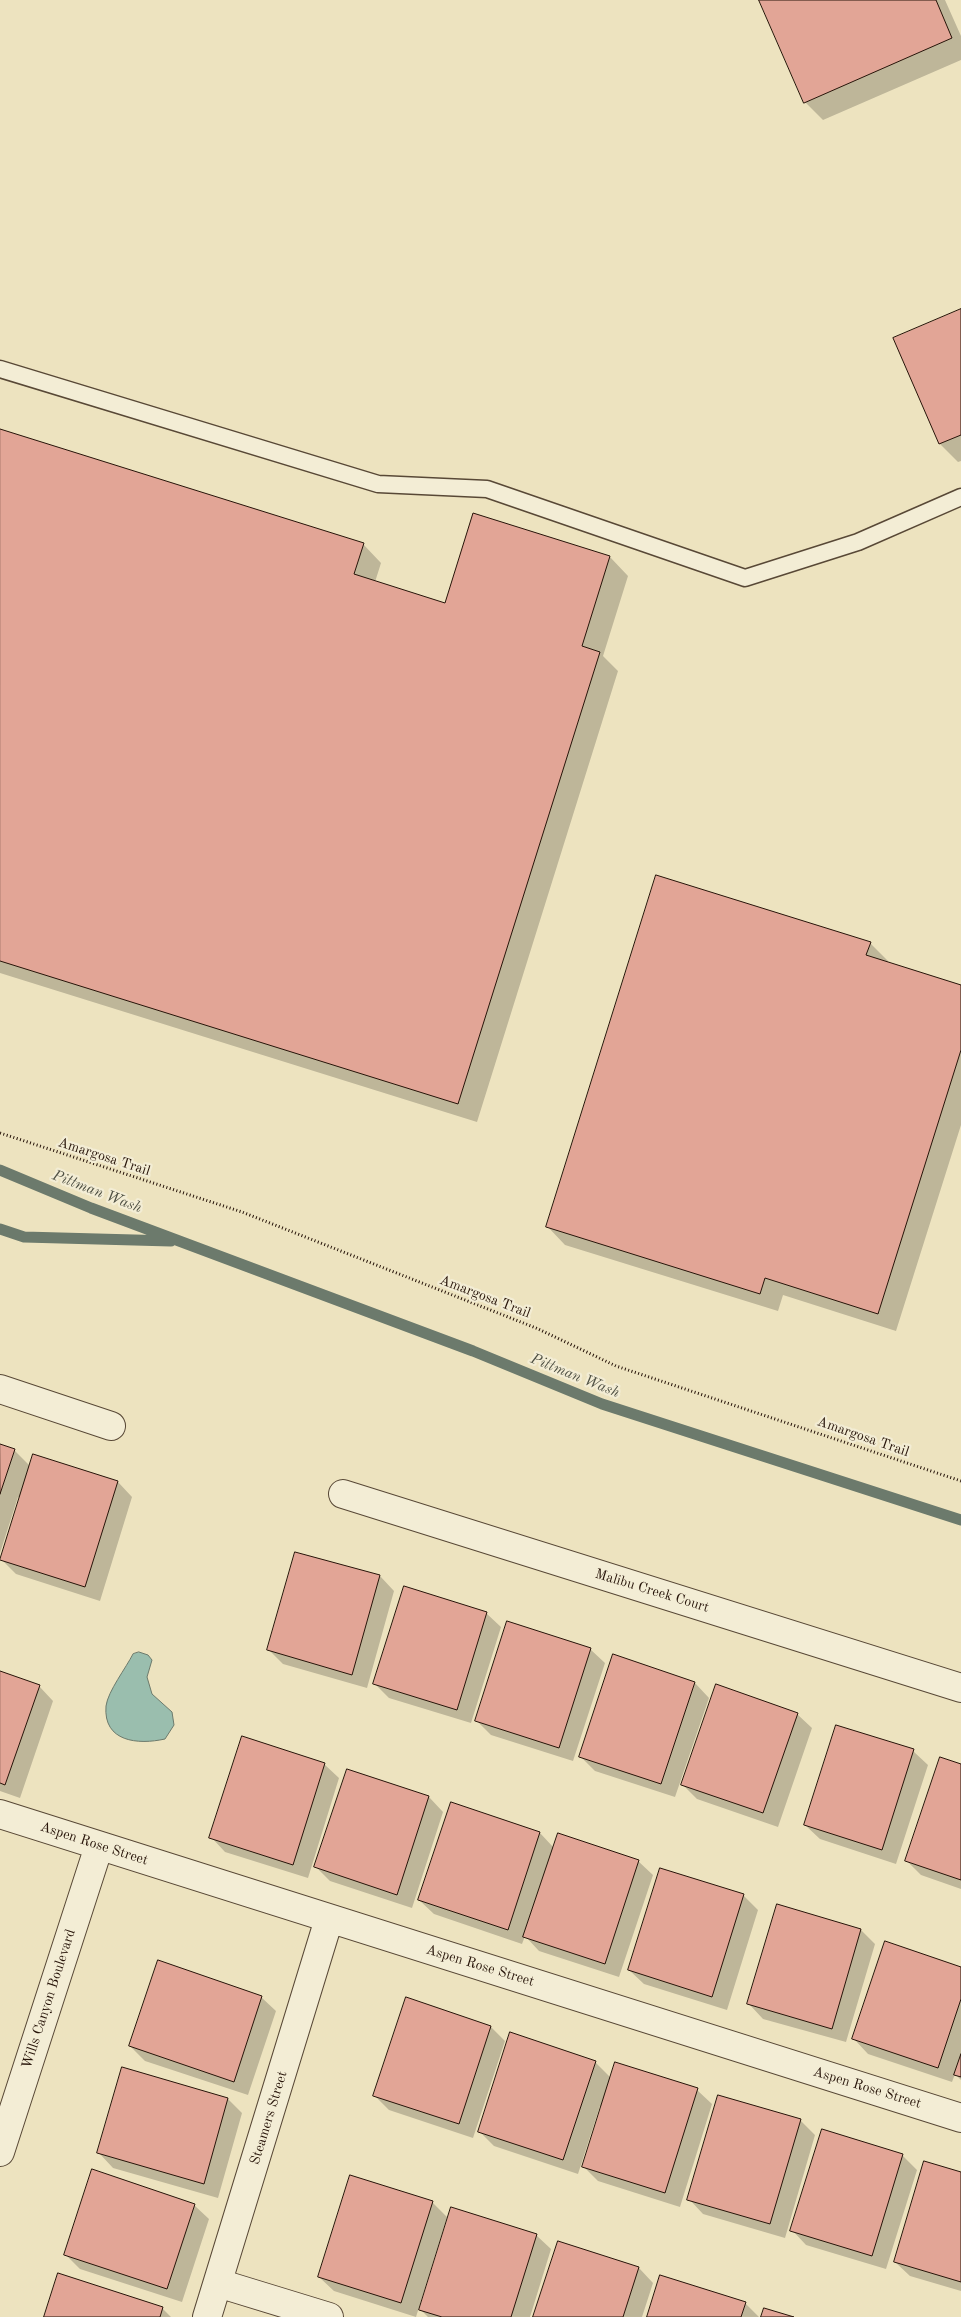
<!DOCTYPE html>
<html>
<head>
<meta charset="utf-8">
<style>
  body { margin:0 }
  canvas { display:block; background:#ede3bf }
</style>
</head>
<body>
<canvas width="961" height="2317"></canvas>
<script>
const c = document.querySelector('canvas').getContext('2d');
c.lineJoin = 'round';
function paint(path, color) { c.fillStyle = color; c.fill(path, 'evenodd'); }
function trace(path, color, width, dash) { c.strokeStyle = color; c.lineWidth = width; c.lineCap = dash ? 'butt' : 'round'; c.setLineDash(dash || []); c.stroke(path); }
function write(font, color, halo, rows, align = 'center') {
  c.font = font + ' "Old Standard TT",serif'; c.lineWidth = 4.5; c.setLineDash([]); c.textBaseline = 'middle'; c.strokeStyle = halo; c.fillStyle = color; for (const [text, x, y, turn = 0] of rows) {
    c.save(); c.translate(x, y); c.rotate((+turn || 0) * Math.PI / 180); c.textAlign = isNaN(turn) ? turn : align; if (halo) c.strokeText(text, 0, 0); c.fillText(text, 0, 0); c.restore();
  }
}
const water = new Path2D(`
  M139,1652L148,1655L152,1660L147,1677L152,1694L172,1712L174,1725L165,1739C138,1745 103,1742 106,1706C108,1691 126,1668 133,1654Z`);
paint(water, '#9abeae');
trace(water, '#6c7a6c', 1);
paint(new Path2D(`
  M760,0H945L961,36V60L823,120L805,102Z
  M961,310V461L958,462L940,444L895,339Z
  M0,431L363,544L381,563L375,582L446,604L474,515L610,557L628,576L603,656L618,671L477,1122L0,973Z
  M870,943L888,961L887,963L961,986V1125L896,1331L783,1295L778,1311L565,1245L547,1226Z
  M0,1445L14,1450L30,1466L118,1482L132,1497L100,1601L16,1574L1,1559L20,1498L18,1497L0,1553Z
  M296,1553L380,1576L394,1591L367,1688L283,1664L269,1650Z
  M486,1613L501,1627L471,1723L389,1698L374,1683Z
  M590,1649L605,1663L573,1761L491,1735L476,1720Z
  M614,1656L695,1683L709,1698L675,1797L595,1771L580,1756Z
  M0,1673L39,1686L53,1701L20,1798L0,1791Z
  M797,1714L812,1728L778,1827L697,1799L683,1785Z
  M913,1751L928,1765L896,1864L820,1839L805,1825Z
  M324,1764L339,1778L308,1878L225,1852L211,1837Z
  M961,1766V1889L921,1875L907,1861Z
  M348,1770L429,1797L443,1812L412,1908L330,1881L316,1867Z
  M451,1804L540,1833L554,1848L638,1861L653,1875L619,1977L539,1951L525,1936L522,1944L434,1914L419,1900Z
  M743,1895L758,1910L727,2010L644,1984L629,1970Z
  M861,1930L875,1944L846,2042L763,2019L749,2004Z
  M961,1968V2080L955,2074L952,2082L868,2054L854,2039Z
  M261,1997L276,2011L248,2095L145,2061L130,2046Z
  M491,2027L505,2041L473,2138L389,2110L375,2096Z
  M595,2062L611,2078L697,2090L712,2104L680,2207L598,2181L584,2167L602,2107L600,2106L578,2174L494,2146L479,2131Z
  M228,2099L242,2113L218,2198L113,2168L99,2153Z
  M800,2120L815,2135L785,2238L703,2214L689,2199Z
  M902,2155L917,2170L886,2269L806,2245L792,2230Z
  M961,2173V2291L910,2276L895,2262Z
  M432,2202L447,2217L416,2317L334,2291L319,2277Z
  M194,2205L209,2219L182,2302L80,2269L65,2254Z
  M536,2235L551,2249L530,2317H428L421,2310Z
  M639,2268L653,2283L642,2317H535Z
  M745,2303L759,2317H648Z
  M162,2308L171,2317H45Z`), '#0003');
trace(new Path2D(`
  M0,1170L91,1208L473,1351L602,1404L961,1520
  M0,1229L24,1237L171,1241`), '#6c7a6c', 11);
const building = new Path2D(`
  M759,0H936L952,38L804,103Z
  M961,309V435L939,444L893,338Z
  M0,429L364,543L354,574L445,603L473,513L610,556L582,646L600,652L458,1104L0,961Z
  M656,875L871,942L866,955L961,985V1050L878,1314L765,1278L760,1294L546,1227Z
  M0,1444L15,1449L0,1494Z
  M33,1454L118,1481L85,1587L0,1560Z
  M295,1552L380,1575L352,1675L267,1650Z
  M404,1586L487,1612L457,1710L373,1684Z
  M507,1621L591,1648L559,1748L475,1721Z
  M613,1654L695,1682L661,1784L579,1757Z
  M0,1671L40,1685L5,1785L0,1783Z
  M716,1684L798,1713L763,1813L681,1785Z
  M836,1725L914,1749L882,1850L804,1825Z
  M242,1736L325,1763L293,1865L209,1838Z
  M940,1757L961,1764V1880L905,1861Z
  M347,1769L429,1796L397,1895L314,1867Z
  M451,1802L540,1832L508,1930L418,1900Z
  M558,1833L639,1860L605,1964L523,1937Z
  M660,1868L744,1894L712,1997L628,1970Z
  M777,1904L861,1929L832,2029L747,2004Z
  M885,1941L961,1967V1999L938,2068L852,2039Z
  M158,1960L262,1996L234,2082L129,2046Z
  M406,1997L491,2026L459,2124L373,2096Z
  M510,2032L596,2061L563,2160L478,2132Z
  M961,2054V2077L954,2075Z
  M615,2062L698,2088L665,2193L582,2167Z
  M122,2067L228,2098L204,2184L97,2153Z
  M718,2095L801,2119L770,2224L687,2200Z
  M822,2129L903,2154L872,2256L790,2231Z
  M924,2161L961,2172V2282L894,2262Z
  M92,2169L195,2204L167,2289L64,2255Z
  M350,2175L433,2201L401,2303L318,2277Z
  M451,2207L537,2234L511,2317H442L419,2310Z
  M558,2241L639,2267L623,2317H533Z
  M58,2273L163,2307L160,2317H44Z
  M660,2275L746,2302L741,2317H647Z
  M764,2308L794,2317H761Z`);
paint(building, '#e2a596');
trace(building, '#271409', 1);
const lane = new Path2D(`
  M0,369L378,484L487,489L745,578L858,542L961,497`);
const street = new Path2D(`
  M0,1389L111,1426
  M343,1494L961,1688
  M0,1814L961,2118
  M0,2152L99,1846
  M218,2283L329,2317
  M207,2317L329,1919`);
trace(lane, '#584836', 19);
trace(street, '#584836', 30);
trace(new Path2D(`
  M0,1133L242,1212L536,1328L616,1366L961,1481`), '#271409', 3, [1, 2.5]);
trace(lane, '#f3edd5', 16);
trace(street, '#f3edd5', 28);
write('14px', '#271409', '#f3edd5', [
  ["Amargosa Trail",104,1157,18],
  ["Amargosa Trail",485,1297,21],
  ["Amargosa Trail",863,1437,19],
  ["Malibu Creek Court",652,1591,17],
  ["Aspen Rose Street",94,1844,18],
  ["Aspen Rose Street",480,1966,17],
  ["Wills Canyon Boulevard",49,1999,-72],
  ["Aspen Rose Street",867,2088,17],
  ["Steamers Street",269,2118,-73]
]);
write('italic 15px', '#4f5043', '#f3edd5', [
  ["Pittman Wash",97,1192,21],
  ["Pittman Wash",575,1376,22]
]);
</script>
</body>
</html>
